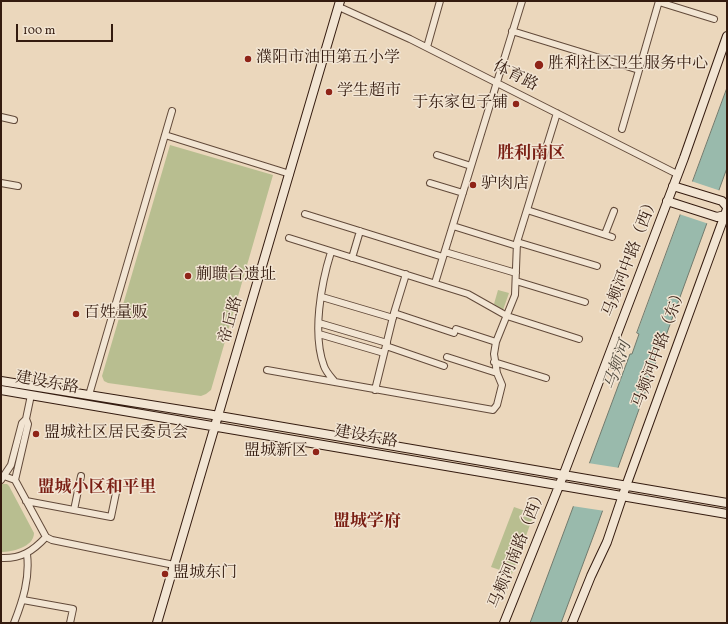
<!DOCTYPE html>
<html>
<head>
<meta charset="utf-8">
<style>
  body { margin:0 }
  #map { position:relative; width:728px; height:624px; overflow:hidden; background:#ebd7bc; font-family:Vollkorn,serif }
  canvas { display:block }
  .frame { position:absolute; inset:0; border:2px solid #341b0f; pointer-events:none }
  .scale { position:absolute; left:16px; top:24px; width:97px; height:18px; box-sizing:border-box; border:2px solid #341b0f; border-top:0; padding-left:5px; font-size:12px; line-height:14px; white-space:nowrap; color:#341b0f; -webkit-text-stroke:3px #f2e5d3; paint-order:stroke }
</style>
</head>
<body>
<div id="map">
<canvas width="728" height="624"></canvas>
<div class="frame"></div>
<div class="scale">100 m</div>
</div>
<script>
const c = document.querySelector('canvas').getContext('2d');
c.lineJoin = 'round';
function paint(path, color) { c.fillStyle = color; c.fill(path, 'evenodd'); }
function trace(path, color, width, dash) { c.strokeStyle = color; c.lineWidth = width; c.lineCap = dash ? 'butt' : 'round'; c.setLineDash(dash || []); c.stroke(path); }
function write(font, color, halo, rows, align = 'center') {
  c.font = font + ' Vollkorn,"Noto Serif SC",serif'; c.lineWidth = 3; c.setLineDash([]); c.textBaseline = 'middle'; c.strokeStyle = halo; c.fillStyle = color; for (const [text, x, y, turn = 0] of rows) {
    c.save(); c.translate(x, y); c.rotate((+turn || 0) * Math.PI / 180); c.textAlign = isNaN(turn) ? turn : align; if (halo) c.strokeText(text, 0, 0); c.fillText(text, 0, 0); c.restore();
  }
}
paint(new Path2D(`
  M170,145L273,175L211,390L206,394L201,396L108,383L104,381L102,376Z
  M498,290L509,293L503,310L494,304Z
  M2,484H7L9,486L34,533C34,547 12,552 1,552V485Z
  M514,507L534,514L512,574L491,567Z`), '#b8be90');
const water = new Path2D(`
  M727,88V168L664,341H662L654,361L656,362L596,529L561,623H530L630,354H632L639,334L637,333Z`);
paint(water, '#99baac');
trace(water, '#717a6d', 1);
paint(new Path2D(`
  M691,181L721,191L709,224L679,214Z
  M588,463L620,468L605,511L572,506Z`), '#ebd7bc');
const street = new Path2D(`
  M659,2L714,19
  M339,7L410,39L677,174
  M512,31L639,70
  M427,47L440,1
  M1,117L14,120
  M622,129L659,1
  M165,135L290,174
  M437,155L471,166
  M1,183L18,186
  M430,183L463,193
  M527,210L612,237
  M305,214L443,257
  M453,226L517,246
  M605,234L614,211
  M289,238L468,294L507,316L579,339
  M517,242L597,266
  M331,252C321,284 312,334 324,366C326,372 331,377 335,382
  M445,252L516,273
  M352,258L360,231
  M516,281L585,302
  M435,283L522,1
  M322,297L393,318
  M394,313L454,333
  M319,323L387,343
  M456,329L496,342
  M319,334L384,353
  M386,346L444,366
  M447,357L497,373
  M494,362L546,378
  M267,370L493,410L497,405L502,385L497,373L494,354L496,342L515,295L517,242L557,113
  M375,390L394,313L406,274
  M89,395L172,111
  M4,476L15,480L46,537L52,540L174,565
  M1,480L11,465L22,423L26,419L31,395
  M15,480L28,424L26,419
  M26,501L111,517L118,483
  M74,510L81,476
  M1,558C21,559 33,551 46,537
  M23,600L73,609L70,623
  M14,623C23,600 30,578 27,554`);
const secondary = new Path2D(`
  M673,186L722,201L727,207
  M667,201L717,217L725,215
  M1,381L219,416L727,503
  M1,390L727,514
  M157,623L340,1
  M504,623L563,476L684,158L727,36
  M572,623L591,576L607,542L626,486L727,209`);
trace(street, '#624a3a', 8);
trace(secondary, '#341b0f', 10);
trace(street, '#f2e5d3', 6);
trace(secondary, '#f2e5d3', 8);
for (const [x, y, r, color] of [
  [248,59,4,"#8f2418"],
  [539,65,5,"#8f2418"],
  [329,92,4,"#8f2418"],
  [516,104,4,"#8f2418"],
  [473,185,4,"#8f2418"],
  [188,276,4,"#8f2418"],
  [76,314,4,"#8f2418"],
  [36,434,4,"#8f2418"],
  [316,452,4,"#8f2418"],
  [165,574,4,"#8f2418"]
]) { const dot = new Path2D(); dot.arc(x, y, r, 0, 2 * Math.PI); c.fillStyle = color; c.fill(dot); trace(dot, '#f2e5d3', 1.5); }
write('16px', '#341b0f', '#f2e5d3', [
  ["濮阳市油田第五小学",256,59],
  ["胜利社区卫生服务中心",548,65],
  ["学生超市",337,92],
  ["于东家包子铺",508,104,"right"],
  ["驴肉店",481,185],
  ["蒯聩台遗址",196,276],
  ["百姓量贩",84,314],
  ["盟城社区居民委员会",44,434],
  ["盟城新区",308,452,"right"],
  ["盟城东门",173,574]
], 'left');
write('16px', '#341b0f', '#f2e5d3', [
  ["体育路",515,77,27],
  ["马颊河中路（西）",632,257,-69],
  ["帝丘路",232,320,-74],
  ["马颊河中路（东）",661,348,-70],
  ["建设东路",47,384,10],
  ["建设东路",366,438,10],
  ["马颊河南路（西）",519,549,-68]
]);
write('bold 17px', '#7a1f14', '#f2e5d3', [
  ["胜利南区",531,155],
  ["盟城小区和平里",97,489],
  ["盟城学府",367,523]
]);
write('italic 17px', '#524b3e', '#f2e5d3', [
  ["马颊河",619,366,-70]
]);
</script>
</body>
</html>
